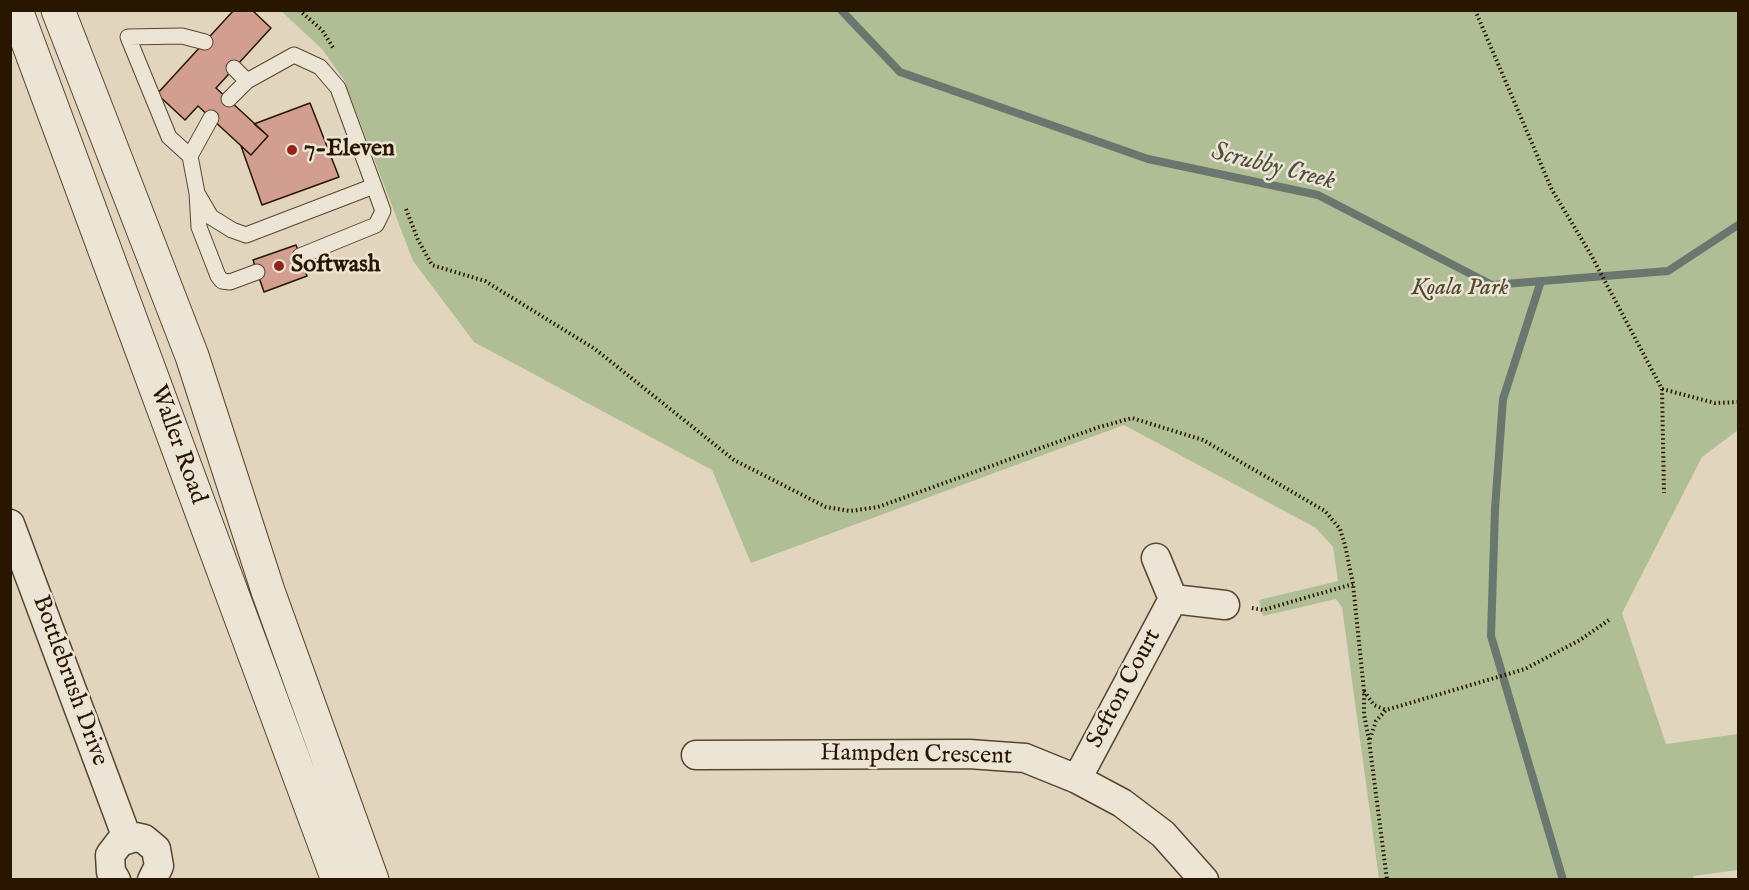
<!DOCTYPE html>
<style>
body{margin:0}
#map{position:relative;width:1749px;height:890px;overflow:hidden;background:#e1d6bd;font-family:"IM FELL English",serif}
canvas{display:block}
.frame{position:absolute;inset:0;border:12px solid #291600;pointer-events:none}
</style>
<div id="map">
<canvas width="1749" height="890"></canvas>
<div class="frame"></div>
</div>
<script>
const ctx = document.querySelector('canvas').getContext('2d');
ctx.lineJoin = 'round';
function fillPath(path, color) { ctx.fillStyle = color; ctx.fill(path, 'evenodd'); }
const shape = rows => new Path2D(rows.map(r => 'M' + r).join(''));
function stroke(path, color, width, dash) { ctx.strokeStyle = color; ctx.lineWidth = width; ctx.lineCap = dash ? 'butt' : 'round'; ctx.setLineDash(dash || []); ctx.stroke(path); }
function drawText(font, color, halo, rows, align = 'center') {
  ctx.font = font + ' "IM FELL English",serif'; ctx.lineWidth = 5; ctx.setLineDash([]); ctx.textBaseline = 'middle'; ctx.strokeStyle = halo; ctx.fillStyle = color; for (const [text, x, y, turn = 0] of rows) {
    ctx.save(); ctx.translate(x, y); ctx.rotate((+turn || 0) * Math.PI / 180); ctx.textAlign = isNaN(turn) ? turn : align; if (halo) ctx.strokeText(text, 0, 0); ctx.fillText(text, 0, 0); ctx.restore();
  }
}
const green = shape([
 [281,11,1738,11,1738,430,1702,457,1622,613,1666,744,1738,734,1738,870,1693,876,1693,880,1379,879,1342,607,1336,599,1263,616,1259,600,1338,581,1333,547,1316,528,1124,425,751,563,712,470,474,342,413,261,344,80,322,49]
]);
const stream = shape([
 [841,10,900,72,1148,159,1318,195,1492,285,1668,271,1738,225],
 [1541,281,1503,399,1495,509,1491,636,1563,880]
]);
const building = shape([
 [234,10,252,10,271,28,216,88,268,136,251,155,198,106,185,120,157,94,234,10],
 [310,103,339,177,262,205,241,146,251,155,268,136,254,124,310,103],
 [296,245,307,276,264,292,253,260,296,245]
]);
const path = shape([
 [299,10,322,30,334,49],
 [1475,10,1552,190,1590,253,1662,389,1664,493],
 [406,209,418,240,432,265,485,281,595,349,734,460,826,507,850,511,878,507,1096,428,1132,418,1203,440,1325,511,1340,529,1345,545,1353,584,1364,691,1364,714,1369,740,1387,880],
 [1662,389,1715,403,1738,402],
 [1252,608,1263,610,1353,584],
 [1364,691,1374,705,1386,710],
 [1370,739,1376,721,1386,710,1525,669,1580,640,1609,620]
]);
const service = shape([
 [229,99,247,81,234,68],
 [211,118,190,156,197,193,199,227,218,276,222,281,230,282,257,272],
 [190,156,169,137,128,37,182,36,205,42],
 [197,193,211,217,232,230,246,235,374,186,338,88,320,67,294,55,247,81],
 [300,256,376,225,383,211,374,186]
]);
const minor = shape([
 [10,524,127,838],
 [1156,558,1173,599,1225,605],
 [696,755,969,754,1025,758,1077,779,1122,803,1163,834,1204,880],
 [1077,779,1173,599],
 [116,880,111,872,110,855,120,842,135,837,144,839,156,849,159,866,152,880]
]);
const tertiary = shape([
 [16,10,338,880],
 [58,10,192,356,268,591,372,880]
]);
const markers = [
 [292,150,6,"#8f2418"],
 [279,266,6,"#8f2418"]
];
const poiNames = [
 ["7-Eleven",304,150],
 ["Softwash",291,266]
];
const parkNames = [
 ["Koala Park",1460,289]
];
const streetNames = [
 ["Waller Road",177,445,70],
 ["Bottlebrush Drive",69,681,70],
 ["Sefton Court",1125,689,-62],
 ["Hampden Crescent",916,756,1]
];
const waterNames = [
 ["Scrubby Creek",1273,168,14]
];
fillPath(green, '#afbe94');
stroke(stream, '#6a776e', 8);
fillPath(building, '#d19e8f');
stroke(building, '#291600', 1.5);
stroke(service, '#57462f', 17);
stroke(minor, '#57462f', 31);
stroke(tertiary, '#57462f', 35);
stroke(path, '#291600', 4, [1.5, 3]);
stroke(service, '#ece4d4', 15);
stroke(minor, '#ece4d4', 28);
stroke(tertiary, '#ece4d4', 33);
for (const [x, y, r, color] of markers) { const dot = new Path2D(); dot.arc(x, y, r, 0, 2 * Math.PI); ctx.fillStyle = color; ctx.fill(dot); stroke(dot, '#ece4d4', 2); }
drawText('bold 24px', '#291600', '#ece4d4', poiNames, 'left');
drawText('italic 24px', '#51482c', '#ece4d4', parkNames);
drawText('24px', '#291600', '#ece4d4', streetNames);
drawText('italic 26px', '#4f4f40', '#ece4d4', waterNames);
</script>
